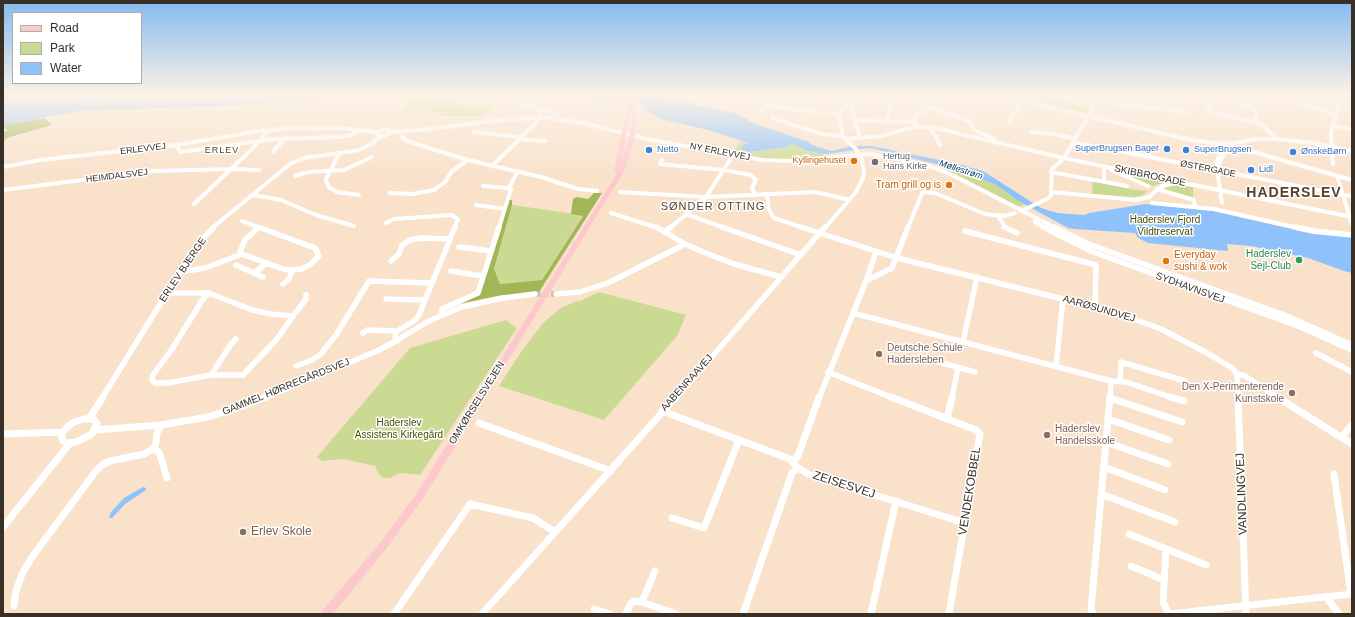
<!DOCTYPE html>
<meta charset="utf-8">
<style>
body{margin:0}
#map{position:relative;width:1355px;height:617px;overflow:hidden;background:#f9e1ca;font-family:Arial,sans-serif}
canvas{display:block}
.frame{position:absolute;inset:0;border:4px solid #382f26;pointer-events:none}
.legend{position:absolute;left:12px;top:12px;width:130px;height:72px;box-sizing:border-box;background:#fff;border:1px solid #afaca8;margin:0;padding:5px 7px;list-style:none;font-size:12px;color:#382f26}
.legend li{display:flex;align-items:center;gap:8px;height:20px}
.legend b{width:20px;border:1px solid #afaca8}
</style>
<div id="map">
<canvas width="1355" height="617"></canvas>
<div class="frame"></div>
<ul class="legend">
<li><b style="height:5px;background:#fdc8cc"></b>Road</li>
<li><b style="height:11px;background:#cada92"></b>Park</li>
<li><b style="height:11px;background:#8fc2fb"></b>Water</li>
</ul>
</div>
<script>
const ctx = document.querySelector('canvas').getContext('2d');
ctx.lineJoin = 'round';
function fillPath(path, color) { ctx.fillStyle = color; ctx.fill(path, 'evenodd'); }
const shape = rows => new Path2D(rows.map(r => 'M' + r).join(''));
function stroke(path, color, width, dash) { ctx.strokeStyle = color; ctx.lineWidth = width; ctx.lineCap = dash ? 'butt' : 'round'; ctx.setLineDash(dash || []); ctx.stroke(path); }
function drawText(font, color, halo, rows, align = 'center') {
  ctx.font = font + ' Arial,sans-serif'; ctx.lineWidth = 3; ctx.setLineDash([]); ctx.textBaseline = 'middle'; ctx.strokeStyle = halo; ctx.fillStyle = color; for (const [text, x, y, turn = 0] of rows) {
    ctx.save(); ctx.translate(x, y); ctx.rotate((+turn || 0) * Math.PI / 180); ctx.textAlign = isNaN(turn) ? turn : align; if (halo) ctx.strokeText(text, 0, 0); ctx.fillText(text, 0, 0); ctx.restore();
  }
}
const green = shape([
 [416,96,446,96,450,98,450,103,451,104,495,105,483,116,441,116,442,112,412,111,405,113,403,112],
 [1012,96,1042,96,1089,108,1086,113],
 [741,141,749,144,741,149,749,152,787,147,793,144,807,151,831,155,797,159,771,159,731,153],
 [936,164,995,184,1007,193,1025,205,1018,206],
 [1113,170,1165,180,1166,182,1153,186],
 [1093,181,1134,190,1148,191,1141,196,1133,197,1092,194],
 [1176,185,1193,186,1193,199,1163,190,1167,187],
 [512,205,583,215,542,280,500,284,494,270],
 [599,292,686,315,677,336,604,420,499,386,521,352,543,323,562,307,577,301,578,302],
 [506,320,517,328,420,475,400,473,390,478,383,478,378,473,375,466,344,459,322,461,317,457,410,348]
]);
const forest = shape([
 [44,118,52,125,10,137,3,141,5,137,3,137,3,133,8,130,3,128,3,125],
 [594,193,602,193,539,292,497,296,459,304,479,294,508,200,512,200,512,205,494,269,500,284,542,280,583,216,571,214,573,199,577,197,588,199]
]);
const water = shape([
 [3,96,344,96,243,105,79,111,3,125],
 [587,96,669,96,683,100,694,105,738,114,753,123,809,142,812,145,831,151,852,146,872,146,958,164,983,171,1041,208,1057,213,1084,215,1089,213,1145,204,1213,211,1313,234,1352,237,1352,273,1344,271,1308,258,1251,246,1227,244,1228,251,1148,243,1138,238,1135,233,1074,229,1068,228,1017,200,995,184,936,164,870,148,826,154,807,151,793,144,787,147,749,152,741,149,744,144,749,143,708,130,661,119,646,111,639,103,624,98,604,103],
 [143,487,146,488,146,490,125,504,112,518,109,518,111,512,124,498]
]);
const ferry = shape([
 [636,96,641,98,655,96],
 [633,98,644,99,660,96]
]);
const minorTunnel = shape([
 [535,294,556,294]
]);
const minorFar2 = shape([
 [899,96,969,121,974,130,995,139,996,142],
 [1002,96,1191,140,1221,144],
 [1076,96,1116,104,1187,112],
 [1270,96,1336,114],
 [724,98,759,100,778,107,839,115],
 [1217,98,1250,106,1258,112,1253,122,1209,111,1207,109,1214,99,1217,98],
 [492,99,508,100,557,114],
 [850,106,852,108,860,139],
 [1159,109,1168,96],
 [759,111,772,105,784,96],
 [772,118,822,134,843,136],
 [855,120,916,122],
 [887,122,889,106,897,96],
 [914,122,915,127,931,127,1064,158,1169,180,1176,183,1194,185,1352,217],
 [914,122,915,118,919,114,932,107],
 [1009,122,1022,101],
 [1253,122,1261,124,1277,139],
 [1332,125,1352,130],
 [928,126,931,127,931,131,934,133,940,145],
 [385,129,391,130,392,132,385,136,377,134,379,131,385,129],
 [392,132,422,130,508,119,551,118,583,123,647,139,762,160,793,161,869,154,900,159,932,167,952,175,1056,228],
 [474,132,521,137],
 [1031,132,1055,134,1075,139],
 [402,137,407,141,468,160,541,177,578,189,597,191],
 [520,139,545,141],
 [845,139,880,136,915,127],
 [1073,142,1343,195],
 [1222,143,1233,144,1239,149,1235,151,1225,149,1220,146,1222,143],
 [1230,144,1255,139,1277,139,1313,143,1352,151],
 [176,145,180,152,274,139,341,137,351,135,360,130],
 [1239,148,1352,180],
 [273,152,284,139],
 [339,154,326,179,327,183,329,187,337,192,359,195],
 [662,160,660,164,724,170,751,175,756,180,752,188,755,195],
 [1333,164,1331,133,1342,96],
 [492,166,535,124,542,110],
 [3,167,40,160,176,145,253,132,288,128,339,128,378,132],
 [1104,168,1104,182],
 [1218,168,1222,157,1225,153,1230,151],
 [1111,170,1148,186],
 [1051,172,1127,186],
 [295,176,308,172,344,170,372,157],
 [1337,176,1352,224],
 [483,186,509,188],
 [1157,189,1194,200,1195,207],
 [3,190,153,171,232,169,259,170],
 [620,192,706,197,815,192,850,200],
 [1051,192,1136,200,1149,197,1162,186,1175,183],
 [390,193,412,194,434,190,445,182,452,171,468,160],
 [767,194,769,210,774,218,804,228],
 [254,195,281,200,316,215,354,226],
 [1343,195,1352,196],
 [1152,203,1214,209,1299,228],
 [1222,203,1216,162,1223,149],
 [194,204,250,151,270,129],
 [476,205,504,209],
 [1021,211,1049,198,1051,195,1052,169,1064,158,1100,96],
 [611,213,658,228],
 [686,214,725,228],
 [998,216,1006,228],
 [1035,220,1035,222,1045,228],
 [242,221,260,228],
 [386,223,394,219,452,215,458,219,454,228],
 [212,228,290,164,304,158,359,150,373,143,381,136],
 [499,228,511,189,509,188,518,171],
 [670,228,706,197,733,155],
 [825,228,856,192,863,178,864,172,862,160,856,149,843,136,838,112,853,104,858,96],
 [908,228,922,193,926,192,935,193,985,214,1004,216,1015,213]
]);
const minorFar1 = shape([
 [258,227,315,248,319,256,311,264,302,269,292,270,283,269,242,254,240,252,245,240,258,228],
 [656,227,685,244,703,252,734,264,781,277],
 [722,227,801,255],
 [801,227,897,258,1063,299,1128,317,1161,329,1207,353,1232,368,1237,374,1245,376,1279,398],
 [1004,227,1017,233],
 [1043,227,1093,252,1298,326,1352,350],
 [1054,227,1086,243,1287,316,1352,345],
 [1295,227,1314,231,1352,235],
 [666,231,671,227],
 [965,231,1096,265,1095,308],
 [459,247,491,251],
 [391,261,399,254,402,245,410,240,421,238,450,239],
 [236,265,263,277],
 [451,271,483,276],
 [180,272,205,268,242,254],
 [254,273,267,263],
 [866,281,876,252],
 [283,284,289,279,292,270],
 [167,293,209,293],
 [209,293,252,310,271,314,293,316,277,339,243,375,211,375,168,383,155,383,152,380,153,375,172,349,203,299,209,293],
 [556,294,580,292,608,283,685,244],
 [386,299,425,300],
 [853,313,1111,381,1110,398],
 [442,315,442,309,478,293,499,227],
 [293,316,306,299,306,295],
 [363,333,367,330,397,331],
 [402,337,429,321,462,307,503,298,535,294],
 [397,340,395,337,397,331,414,321,419,315,455,227],
 [963,342,977,277],
 [1316,353,1352,372],
 [939,362,975,372],
 [296,366,312,360,320,355,336,335,369,281,432,283],
 [1056,366,1063,299],
 [828,372,893,398],
 [1237,374,1238,398],
 [211,375,231,344,236,339],
 [1111,381,1126,382,1173,398],
 [1120,381,1121,362,1185,381],
 [102,398,180,272,199,243,214,227],
 [264,398,377,351,400,339],
 [676,398,825,227],
 [819,398,866,281,892,268,908,227],
 [952,398,958,367]
]);
const minor = shape([
 [891,397,976,430,980,434,949,614],
 [1170,397,1184,401],
 [1238,397,1246,614],
 [1277,397,1352,444],
 [1110,398,1182,422],
 [662,411,790,459,798,468,810,475,965,523],
 [84,419,93,419,97,423,92,434,76,442,70,443,63,441,61,435,66,428,74,422,84,419],
 [89,419,103,397],
 [947,419,952,397],
 [1108,419,1169,440],
 [479,423,611,471],
 [95,430,161,425,208,417,243,406,266,397],
 [3,434,63,432],
 [1341,437,1352,425],
 [1106,442,1168,464],
 [153,449,159,452,167,478],
 [793,461,798,456,819,397],
 [1104,467,1165,490],
 [1334,474,1351,594],
 [1101,494,1175,522],
 [672,518,704,528,739,440],
 [3,527,70,443],
 [1129,534,1206,565],
 [1166,549,1163,602,1169,614],
 [1131,566,1164,580],
 [1326,597,1339,614],
 [642,602,655,571],
 [14,606,16,591,22,574,32,557,96,471,102,465,110,461,144,454,153,449,156,443,157,433,161,425],
 [594,609,610,614],
 [394,614,470,504,533,518,555,532],
 [482,614,676,397],
 [626,614,630,605,634,601,642,602,676,614],
 [743,614,792,473,798,468],
 [871,614,896,501],
 [1093,614,1091,609,1110,397],
 [1169,614,1352,594]
]);
const major = shape([
 [629,96,633,96,636,117,635,136,627,164,623,173,424,497,386,549,333,614,321,614,322,611,380,543,418,491,617,174,614,172,627,106,629,102,629,96],
 [631,110,632,117,629,136,621,164,631,110]
]);
const markers = [
 [1167,149,4,"#3f7fe0"],
 [649,150,4,"#3f7fe0"],
 [1186,150,4,"#3f7fe0"],
 [1293,152,4,"#3f7fe0"],
 [854,161,4,"#e8710a"],
 [875,162,4,"#6b7280"],
 [1251,170,4,"#3f7fe0"],
 [949,185,4,"#e8710a"],
 [1299,260,4,"#2e9e5b"],
 [1166,261,4,"#e8710a"],
 [879,354,4,"#8d6e63"],
 [1292,393,4,"#8d6e63"],
 [1047,435,4,"#8d6e63"],
 [243,532,4,"#8d6e63"]
];
const farStreetnames = [
 ["ERLEVVEJ",143,149,-7],
 ["NY ERLEVVEJ",720,152,11],
 ["ØSTERGADE",1208,169,11],
 ["HEIMDALSVEJ",117,176,-7]
];
const farShopnames = [
 ["SuperBrugsen Bager",1159,149,"right"],
 ["Netto",657,150],
 ["SuperBrugsen",1194,150],
 ["ØnskeBørn",1301,152],
 ["Lidl",1259,170]
];
const farNeighbourhoodnames = [
 ["ERLEV",222,151]
];
const farWorshipnames = [
 ["Hertug",883,157],
 ["Hans Kirke",883,167]
];
const farFoodnames = [
 ["Kyllingehuset",846,161]
];
const farWaternames = [
 ["Møllestrøm",961,170,18]
];
const streetNames = [
 ["SKIBBROGADE",1150,176,12],
 ["ERLEV BJERGE",183,270,-56],
 ["SYDHAVNSVEJ",1190,288,20],
 ["AARØSUNDVEJ",1099,309,16],
 ["AABENRAAVEJ",687,383,-48],
 ["GAMMEL HØRREGÅRDSVEJ",286,387,-22],
 ["OMKØRSELSVEJEN",477,403,-58]
];
const foodNames = [
 ["Tram grill og is",941,185],
 ["Everyday",1174,255,"left"],
 ["sushi & wok",1174,267,"left"]
];
const parkNames = [
 ["Haderslev Fjord",1165,220],
 ["Vildtreservat",1165,232],
 ["Haderslev",399,423],
 ["Assistens Kirkegård",399,435]
];
const leisureNames = [
 ["Haderslev",1291,254],
 ["Sejl-Club",1291,266]
];
const educationNames = [
 ["Deutsche Schule",887,348],
 ["Hadersleben",887,360],
 ["Den X-Perimenterende",1284,387,"right"],
 ["Kunstskole",1284,399,"right"],
 ["Haderslev",1055,429],
 ["Handelsskole",1055,441]
];
const neighbourhoodNames = [
 ["SØNDER OTTING",713,207]
];
const nearStreetnames = [
 ["ZEISESVEJ",844,485,18],
 ["VENDEKOBBEL",970,491,-81],
 ["VANDLINGVEJ",1242,494,-92]
];
const nearEducationnames = [
 ["Erlev Skole",251,532]
];
const districtNames = [
 ["HADERSLEV",1294,193]
];
fillPath(green, '#cada92');
fillPath(forest, '#a2b557');
fillPath(water, '#8fc2fb');
stroke(ferry, '#0e3d69', 1, [4, 3]);
stroke(minorTunnel, '#d2bda9', 5.5, [5.5, 2.5]);
stroke(minorFar2, '#fff', 4);
stroke(minorFar1, '#fff', 5.5);
stroke(minor, '#fff', 7);
fillPath(major, '#fdc8cc');
const sky = ctx.createLinearGradient(0, 0, 0, 183);
sky.addColorStop(0, '#84baf0');
sky.addColorStop(0.52, '#fcf2e7');
sky.addColorStop(1, '#fcf2e700');
ctx.fillStyle = sky;
ctx.fillRect(0, 0, 1355, 183);
for (const [x, y, r, color] of markers) { const dot = new Path2D(); dot.arc(x, y, r, 0, 2 * Math.PI); ctx.fillStyle = color; ctx.fill(dot); stroke(dot, '#fff', 1.5); }
drawText('9px', '#382f26', '#fff', farStreetnames);
drawText('9px', '#366cbe', '#fff', farShopnames, 'left');
ctx.letterSpacing = '1px';
drawText('9px', '#55422e', '#fff', farNeighbourhoodnames);
ctx.letterSpacing = '0px';
drawText('9px', '#5b616d', '#fff', farWorshipnames, 'left');
drawText('9px', '#c56008', '#fff', farFoodnames, 'right');
drawText('italic 9px', '#0e3d69', '#fff', farWaternames);
drawText('10px', '#382f26', '#fff', streetNames);
drawText('10px', '#c56008', '#fff', foodNames, 'right');
drawText('10px', '#455008', '#fff', parkNames);
drawText('10px', '#27864d', '#fff', leisureNames, 'right');
drawText('10px', '#785e54', '#fff', educationNames, 'left');
ctx.letterSpacing = '1px';
drawText('11px', '#55422e', '#fff', neighbourhoodNames);
ctx.letterSpacing = '0px';
drawText('12px', '#382f26', '#fff', nearStreetnames);
drawText('12px', '#785e54', '#fff', nearEducationnames, 'left');
ctx.letterSpacing = '1px';
drawText('bold 14px', '#55422e', '#fff', districtNames);
ctx.letterSpacing = '0px';
</script>
